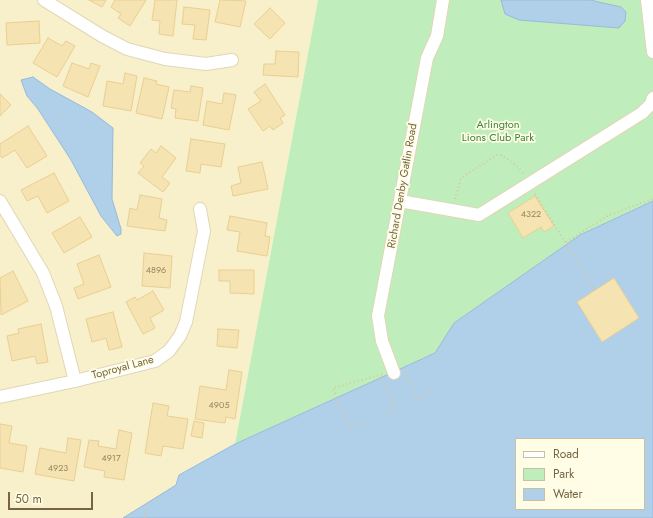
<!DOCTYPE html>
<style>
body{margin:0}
#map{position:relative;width:653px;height:518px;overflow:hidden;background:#fefcdd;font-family:Jost,sans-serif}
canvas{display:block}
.legend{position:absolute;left:515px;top:438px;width:130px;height:72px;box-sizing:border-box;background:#fffde5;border:1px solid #c8c0a5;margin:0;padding:5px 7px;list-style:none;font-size:12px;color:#766544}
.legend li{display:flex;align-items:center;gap:8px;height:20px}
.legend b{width:20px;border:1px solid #c8c0a5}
.scale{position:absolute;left:8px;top:492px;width:85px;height:18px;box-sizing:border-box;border:2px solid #766544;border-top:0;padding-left:5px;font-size:12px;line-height:14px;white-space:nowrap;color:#766544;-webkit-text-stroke:3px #fffde5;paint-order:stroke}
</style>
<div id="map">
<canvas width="653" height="518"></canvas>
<ul class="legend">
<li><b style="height:5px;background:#fff"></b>Road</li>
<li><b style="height:11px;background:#bfedbb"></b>Park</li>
<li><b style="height:11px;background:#b0cfe9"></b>Water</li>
</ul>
<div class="scale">50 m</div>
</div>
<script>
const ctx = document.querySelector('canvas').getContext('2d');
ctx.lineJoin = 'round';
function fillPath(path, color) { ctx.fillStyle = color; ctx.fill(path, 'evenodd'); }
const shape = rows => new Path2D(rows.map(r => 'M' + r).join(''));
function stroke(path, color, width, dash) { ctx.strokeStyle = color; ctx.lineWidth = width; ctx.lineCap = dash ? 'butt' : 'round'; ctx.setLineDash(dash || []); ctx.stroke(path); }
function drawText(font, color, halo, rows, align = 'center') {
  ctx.font = font + ' Jost,sans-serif'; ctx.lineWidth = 3.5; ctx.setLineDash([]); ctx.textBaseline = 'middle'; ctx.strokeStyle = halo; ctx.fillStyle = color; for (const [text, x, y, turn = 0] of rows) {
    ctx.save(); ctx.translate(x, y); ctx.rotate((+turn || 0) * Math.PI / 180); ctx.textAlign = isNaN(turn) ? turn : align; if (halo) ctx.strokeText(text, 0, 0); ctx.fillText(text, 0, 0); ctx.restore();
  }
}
const residential = shape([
 [0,0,318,0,235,444,180,475,176,485,123,518,0,518]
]);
const green = shape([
 [318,0,653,0,653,201,580,235,454,323,435,353,235,444]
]);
const water = shape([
 [501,0,590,0,621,7,626,12,625,21,619,28,519,20,505,14,501,0],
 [33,77,50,89,92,112,113,128,112,199,121,229,121,234,117,236,101,216,71,160,38,109,27,96,21,80,33,77],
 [653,201,653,518,123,518,176,485,179,475,235,444,435,353,454,323,580,235,653,201],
 [516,439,644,439,644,509,516,509,516,439]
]);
const building = shape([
 [89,0,106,0,102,7,89,0],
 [115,0,146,0,130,26,118,18,121,14,111,7,115,0],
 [155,0,177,0,173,36,159,34,160,21,152,20,155,0],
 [220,0,246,1,240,27,215,22,220,0],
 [184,7,210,10,206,40,193,39,195,25,182,24,184,7],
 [270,8,285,23,270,39,254,24,270,8],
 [39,21,40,43,7,45,6,23,39,21],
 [48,38,62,46,66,41,75,46,57,77,33,63,48,38],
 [276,51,299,52,298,77,263,75,264,64,275,64,276,51],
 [72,63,89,69,91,63,100,66,88,97,63,86,72,63],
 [125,73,137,76,131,111,103,106,107,81,123,84,125,73],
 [144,78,157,81,156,84,169,87,162,119,136,113,144,78],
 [265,84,285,115,280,118,283,123,273,130,270,126,263,131,248,109,261,101,254,92,265,84],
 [191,86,203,88,198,121,175,118,176,109,171,108,174,90,190,92,191,86],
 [224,93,236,95,229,130,203,125,207,101,222,104,224,93],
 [0,94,11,105,0,116,0,94],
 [28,126,47,156,27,168,15,150,2,158,0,155,0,144,28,126],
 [191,139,225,144,221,167,201,164,200,173,186,171,191,139],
 [161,146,176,158,162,177,170,183,163,192,138,173,144,166,140,163,151,149,156,153,161,146],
 [262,162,268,189,233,196,231,186,241,183,238,167,262,162],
 [54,173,69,201,47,213,38,196,27,201,21,190,54,173],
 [140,195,162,199,159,218,167,220,165,231,127,226,130,208,137,210,140,195],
 [535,196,554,226,544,232,541,227,523,238,508,213,535,196],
 [230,216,267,223,265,236,270,237,267,256,237,251,240,232,227,230,230,216],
 [80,217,92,237,64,253,52,233,80,217],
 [144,253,172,256,170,288,142,286,144,253],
 [99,255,111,287,78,299,74,288,84,284,77,264,99,255],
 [219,270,254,270,254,294,230,293,230,281,219,281,219,270],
 [13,271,28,301,1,315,0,278,13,271],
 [614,278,639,318,602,342,577,302,614,278],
 [153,291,164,310,150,318,155,328,143,334,126,302,135,297,137,300,153,291],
 [113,312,122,347,109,350,106,338,92,342,86,319,113,312],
 [41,324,48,362,37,364,35,356,12,361,7,336,19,333,18,329,41,324],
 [218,329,239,330,237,348,217,346,218,329],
 [229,370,242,372,235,419,226,417,225,423,195,419,200,386,226,390,229,370],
 [153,403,169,406,167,416,188,419,183,449,163,446,161,456,145,453,153,403],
 [194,421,204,423,202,438,191,436,194,421],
 [0,424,12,426,9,443,27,446,23,472,0,468,0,424],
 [119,430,132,433,124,480,104,477,105,471,84,467,89,440,99,441,98,446,116,449,119,430],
 [68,438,81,440,74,481,35,474,40,448,66,453,68,438]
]);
const path = shape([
 [535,194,595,290],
 [455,199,461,178,497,155,502,155,519,168,524,175],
 [566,242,609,215,653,199],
 [406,371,417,399,427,395,425,389],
 [382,378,395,409,387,413,385,408],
 [363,422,349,428,333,388,383,374],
 [145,518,148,502]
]);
const street = shape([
 [44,0,102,36,127,49,165,59,206,64,232,60],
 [647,0,653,52],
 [0,201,43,273,56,306,75,381],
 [400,201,479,215,642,113,651,104,653,98],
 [394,373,382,341,378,316,427,58,437,36,443,0],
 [0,397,75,381,155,361,169,351,180,336,186,322,204,231,200,209]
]);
const numberNames = [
 ["4322",531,215],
 ["4896",156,271],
 ["4905",219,406],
 ["4917",111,459],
 ["4923",58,469]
];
const parkNames = [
 ["Arlington",498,125],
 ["Lions Club Park",498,138]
];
const streetNames = [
 ["Richard Denby Gatlin Road",403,186,-80],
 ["Toproyal Lane",123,368,-15]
];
fillPath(residential, '#f7f0cb');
fillPath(green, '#bfedbb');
fillPath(water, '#b0cfe9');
stroke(water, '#96bbdc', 1);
fillPath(building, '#f6e3b2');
stroke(building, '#eacf91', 1);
stroke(street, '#e0d7b6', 14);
stroke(path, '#dbc696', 2, [1, 3]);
stroke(street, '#fff', 12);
drawText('9px', '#968460', null, numberNames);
drawText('11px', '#3d833f', '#fffde5', parkNames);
drawText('11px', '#766544', '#fffde5', streetNames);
</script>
